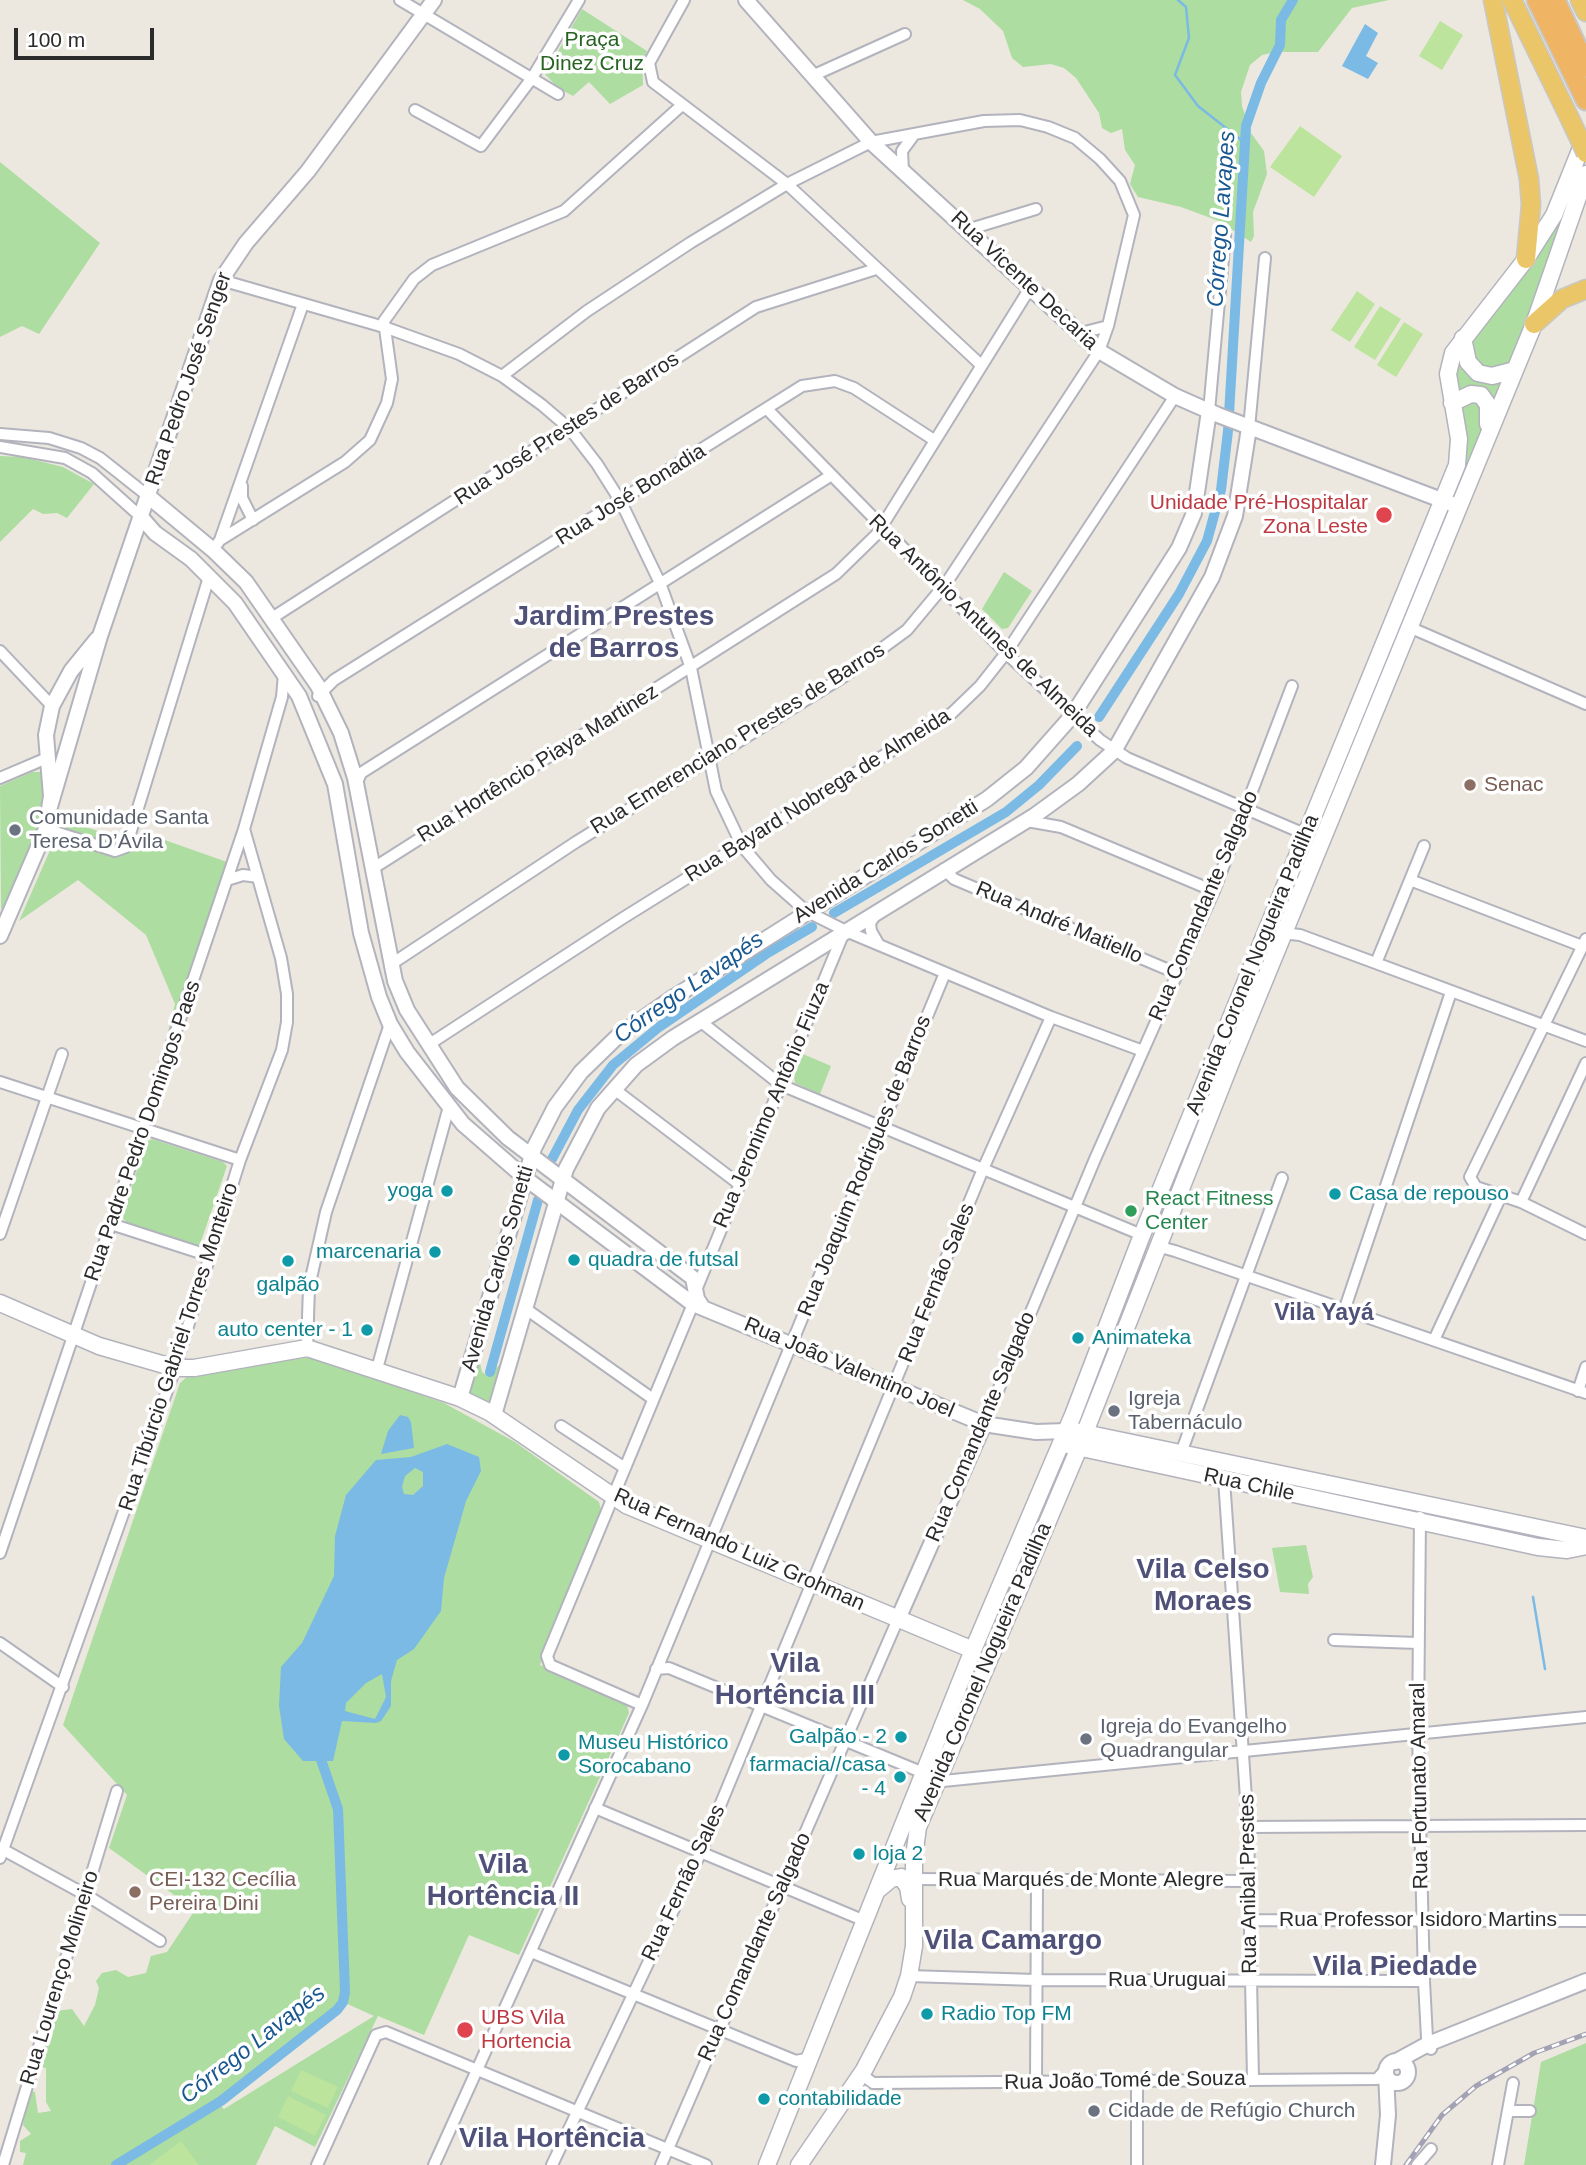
<!DOCTYPE html>
<meta charset="utf-8">
<style>
body{margin:0}
#map{position:relative;width:1586px;height:2165px;overflow:hidden;background:#ece8df;font-family:Helvetica,sans-serif}
canvas{display:block}
.scale{position:absolute;left:14px;top:28px;width:140px;height:32px;box-sizing:border-box;border:4px solid #2b2b2b;border-top:0;padding-left:9px;font-size:21px;line-height:24px;white-space:nowrap;color:#2b2b2b;-webkit-text-stroke:5px #fff;paint-order:stroke}
</style>
<div id="map">
<canvas width="1586" height="2165"></canvas>
<div class="scale">100 m</div>
</div>
<script>
const ctx = document.querySelector('canvas').getContext('2d');
ctx.lineJoin = 'round';
function fillPath(path, color) { ctx.fillStyle = color; ctx.fill(path, 'evenodd'); }
const shape = rows => new Path2D(rows.map(r => 'M' + r).join(''));
function stroke(path, color, width, dash) { ctx.strokeStyle = color; ctx.lineWidth = width; ctx.lineCap = dash ? 'butt' : 'round'; ctx.setLineDash(dash || []); ctx.stroke(path); }
function drawText(font, color, halo, rows, align = 'center') {
  ctx.font = font + ' Helvetica,sans-serif'; ctx.lineWidth = 7; ctx.setLineDash([]); ctx.textBaseline = 'middle'; ctx.strokeStyle = halo; ctx.fillStyle = color; for (const [text, x, y, turn = 0] of rows) {
    ctx.save(); ctx.translate(x, y); ctx.rotate((+turn || 0) * Math.PI / 180); ctx.textAlign = isNaN(turn) ? turn : align; if (halo) ctx.strokeText(text, 0, 0); ctx.fillText(text, 0, 0); ctx.restore();
  }
}
const green = shape([
 [963,0,1389,0,1352,8,1318,52,1276,52,1262,55,1250,65,1241,92,1242,106,1251,133,1264,151,1267,174,1253,212,1254,236,1251,242,1219,221,1181,207,1138,197,1130,184,1135,165,1125,150,1122,129,1111,133,1102,128,1099,113,1076,78,1064,68,1051,64,1023,67,1012,58,1003,31,980,9],
 [582,9,647,51,642,63,643,85,610,104,589,82,573,96,558,88,545,74],
 [0,162,100,243,39,334,22,326,0,337],
 [1581,162,1584,166,1538,302,1455,501,1450,499,1458,478,1452,372],
 [0,456,23,457,63,467,94,484,67,518,57,513,43,514,33,509,0,542],
 [1004,572,1032,591,1008,628,1002,629,982,609],
 [32,772,40,772,45,778,37,829,5,908,1,909,0,786],
 [60,809,64,820,138,844,142,832,227,862,163,1052,175,1004,146,935,78,880,19,921,51,848],
 [803,1054,831,1066,820,1094,795,1083,794,1076],
 [152,1139,223,1162,227,1166,199,1247,128,1224,122,1217,146,1142],
 [478,1353,482,1372,488,1376,503,1361,495,1393,488,1402,479,1403,468,1393],
 [311,1357,444,1403,515,1442,599,1502,601,1510,540,1665,627,1705,629,1713,519,1955,469,1935,424,2035,378,2016,315,2147,275,2126,256,2165,23,2165,26,2153,20,2152,20,2141,31,2134,23,2125,30,2091,35,2092,38,2113,51,2111,46,2102,46,2068,38,2067,56,2011,72,2009,84,2026,95,2005,99,1988,96,1981,102,1973,116,1970,128,1977,146,1973,151,1956,167,1952,195,1910,109,1848,127,1795,63,1725,180,1383,190,1374],
 [343,2002,374,2016,224,2109,218,2103,337,2010],
 [1306,1545,1313,1577,1308,1584,1309,1594,1280,1592,1272,1548],
 [1586,2043,1586,2165,1524,2165,1541,2062]
]);
const pitch = shape([
 [1440,21,1463,35,1442,70,1419,56],
 [1300,126,1342,156,1314,197,1270,167],
 [1357,291,1375,304,1350,342,1331,330],
 [1380,306,1401,319,1375,360,1354,347],
 [1404,322,1423,334,1396,377,1377,365],
 [301,2070,338,2087,328,2108,291,2091],
 [288,2096,326,2115,315,2136,278,2117],
 [181,2141,199,2165,149,2165]
]);
const water = shape([
 [1365,24,1378,33,1366,56,1378,63,1368,79,1342,66],
 [400,1415,408,1417,411,1422,414,1448,381,1454,388,1431],
 [447,1444,479,1457,481,1471,466,1501,444,1578,441,1611,414,1649,397,1660,391,1681,391,1706,381,1721,376,1723,342,1721,333,1761,303,1761,284,1739,279,1706,281,1667,302,1643,334,1576,335,1536,346,1495,376,1460,411,1457],
 [415,1468,423,1472,423,1486,413,1495,404,1494,402,1487,405,1476],
 [382,1674,386,1697,375,1719,345,1711,346,1703,366,1683]
]);
const stream = shape([
 [1178,0,1186,7,1189,38,1175,75,1198,106,1245,143],
 [1533,1597,1545,1669]
]);
const canal = shape([
 [1099,717,1179,594,1207,541,1221,490,1228,431,1246,126,1261,83,1280,45,1281,20,1293,0],
 [834,913,1006,812,1039,785,1077,746],
 [552,1159,578,1110,613,1065,659,1027,766,954,812,927],
 [490,1372,538,1200],
 [116,2165,221,2101,337,2010,343,2002,345,1992,338,1809,318,1751]
]);
const minor = shape([
 [400,0,558,94],
 [684,0,649,63,653,82,787,184,980,364],
 [812,76,905,34],
 [415,110,481,146,532,78,579,0],
 [903,171,902,151,913,136],
 [970,229,1036,209],
 [221,280,384,327,459,354,502,376,542,405,570,429,597,464,621,502,660,583,691,668,716,791,742,846,771,880,806,911,848,932,1051,1017,1143,1051],
 [1077,334,1108,326],
 [767,409,1006,653,1100,740,1127,758,1307,835],
 [1209,411,1225,236],
 [1249,428,1265,258],
 [0,434,49,438,81,448,100,458,148,496],
 [0,447,65,458,92,473,141,517],
 [242,486,242,498,253,520],
 [220,540,303,304],
 [213,550,220,540,345,462,370,440,387,403,392,379,384,321,414,279,432,265,564,211,682,105],
 [272,618,756,307,876,269],
 [1409,627,1586,704],
 [0,651,52,706],
 [318,696,334,680,802,386,835,381,854,388,934,440],
 [0,778,47,758],
 [356,785,361,773,830,476],
 [1027,821,1061,827,1214,891],
 [46,829,115,851,126,847,209,577],
 [372,869,836,574,877,534,1030,288],
 [944,869,954,879,1176,973],
 [227,880,243,875,258,877],
 [1410,880,1582,946],
 [876,914,870,923,871,931,879,945],
 [1281,933,1300,935,1586,1041],
 [1586,939,1470,1177,1476,1187,1521,1202,1586,1234],
 [1376,963,1424,846],
 [390,965,576,842,843,677,907,630,947,582,1099,351,1108,326,1134,215,1120,181,1100,159,1075,138,1048,127,1020,120,984,121,871,142,787,184,690,243,587,311,502,376],
 [700,1021,781,1085,1142,1235],
 [428,1045,623,918,952,713,980,686,1006,653,1175,396],
 [0,1082,240,1160],
 [614,1089,739,1184],
 [1521,1202,1586,1063],
 [111,1224,210,1256],
 [0,1234,62,1054],
 [1155,1252,1164,1248,1175,1251,1586,1393],
 [696,1290,842,937],
 [526,1309,653,1399],
 [1344,1311,1451,992],
 [1434,1340,1501,1196],
 [307,1348,309,1287,326,1212,390,1024],
 [377,1369,448,1110],
 [1578,1391,1586,1367],
 [984,1424,1095,1159,1214,891,1292,686],
 [561,1426,625,1468],
 [1181,1453,1282,1178],
 [1224,1479,1248,1827,1253,2079],
 [1420,1517,1418,1733,1424,1981,1427,2038,1431,2049],
 [0,1553,244,829,282,697,284,674],
 [1334,1640,1417,1643],
 [0,1643,63,1687],
 [656,1669,669,1668,943,1781,1586,1717],
 [642,1705,550,1665,547,1656,693,1304],
 [595,1808,865,1921],
 [1248,1827,1586,1825],
 [0,1848,86,1895,160,1941],
 [0,1858,173,1374,240,1160,282,1050,287,1022,287,994,281,958,244,829],
 [914,1879,1248,1881],
 [1250,1920,1586,1921],
 [531,1952,796,2061,810,2058],
 [909,1976,1036,1980,1424,1981],
 [864,2070,865,2077,873,2083,1377,2079,1388,2067],
 [1137,2080,1137,2165],
 [1036,2082,1037,1879],
 [1509,2111,1530,2111],
 [3,2165,117,1791],
 [317,2165,376,2035,386,2032,706,2165],
 [434,2165,642,1705,945,973],
 [552,2165,700,1854,983,1169,1051,1017],
 [661,2165,898,1619],
 [1417,2165,1431,2149],
 [1498,2165,1513,2083]
]);
const tertiary = shape([
 [746,0,871,142,1099,351,1175,396,1218,415,1452,504],
 [148,496,213,550,246,582,318,686,341,733,355,778,395,981,407,1010,457,1088,508,1138,693,1278,697,1299,703,1308],
 [141,517,155,533,191,559,235,603,299,696,335,784,361,933,379,997,390,1024,407,1052,463,1124,525,1178,693,1304,984,1424,1036,1432,1066,1431],
 [49,810,100,636,221,280,246,243,308,171,434,0],
 [0,936,46,829,51,796,46,735,52,706,71,671,97,639],
 [460,1398,534,1148,555,1107,581,1072,618,1036,674,997,987,799,1026,768,1072,716,1179,548,1194,513,1209,411],
 [494,1415,566,1169,598,1108,636,1065,673,1038,1034,816,1078,784,1114,751,1212,577,1235,516,1249,428],
 [898,1619,984,1424],
 '1386 2072a11 11 0 1 1 22 0a11 11 0 1 1-22 0Z',
 [1395,2062,1428,2044,1586,1981],
 [1383,2165,1388,2115,1386,2074]
]);
const secondary = shape([
 [1463,338,1468,362,1478,373,1492,376,1515,370],
 [1452,403,1471,394,1481,395,1488,405,1488,424],
 [0,1303,99,1346,175,1368,194,1368,307,1348,460,1398,489,1412,626,1505,973,1650],
 [1075,1431,1586,1538],
 [1068,1445,1538,1547,1567,1550,1586,1546],
 [879,1889,891,1879,901,1877,908,1887,910,1899],
 [767,2165,973,1650,1073,1415,1142,1235,1457,465,1459,439,1448,374,1453,353,1526,259,1554,215,1585,138],
 [799,2165,864,2070,902,1997,909,1976,914,1946,914,1857,918,1827,1076,1455,1233,1057,1534,324,1586,174]
]);
const trunk = shape([
 [1493,0,1529,179,1531,205,1526,259],
 [1512,0,1570,119],
 [1580,0,1586,12],
 [1534,324,1562,299,1586,289]
]);
const motorway = shape([
 [1537,0,1586,100],
 [1555,0,1586,67]
]);
const rail = shape([
 [1406,2165,1442,2115,1476,2086,1534,2053,1586,2034]
]);
const trunkBridge = shape([
 [1570,119,1586,153]
]);
const markers = [
 [1384,515,9,"#e0444e"],
 [1470,785,7,"#8d6e63"],
 [15,830,7,"#6b7280"],
 [447,1191,7,"#0f9aa8"],
 [1335,1194,7,"#0f9aa8"],
 [1131,1211,7,"#2e9e5b"],
 [435,1252,7,"#0f9aa8"],
 [574,1260,7,"#0f9aa8"],
 [288,1261,7,"#0f9aa8"],
 [367,1330,7,"#0f9aa8"],
 [1078,1338,7,"#0f9aa8"],
 [1114,1411,7,"#6b7280"],
 [901,1737,7,"#0f9aa8"],
 [1086,1739,7,"#6b7280"],
 [564,1755,7,"#0f9aa8"],
 [900,1777,7,"#0f9aa8"],
 [859,1854,7,"#0f9aa8"],
 [135,1892,7,"#8d6e63"],
 [927,2014,7,"#0f9aa8"],
 [465,2030,9,"#e0444e"],
 [764,2099,7,"#0f9aa8"],
 [1094,2111,7,"#6b7280"]
];
const parkNames = [
 ["Praça",592,40],
 ["Dinez Cruz",592,64]
];
const streetNames = [
 ["Rua Vicente Decaria",1024,281,43],
 ["Rua Pedro José Senger",189,379,-71],
 ["Rua José Prestes de Barros",567,429,-33],
 ["Rua José Bonadia",631,495,-32],
 ["Rua Antônio Antunes de Almeida",983,626,44],
 ["Rua Emerenciano Prestes de Barros",738,739,-32],
 ["Rua Hortêncio Piaya Martinez",538,764,-32],
 ["Rua Bayard Nobrega de Almeida",818,796,-32],
 ["Avenida Carlos Sonetti",886,862,-32],
 ["Rua Comandante Salgado",1204,906,-67],
 ["Rua André Matiello",1059,923,23],
 ["Avenida Coronel Nogueira Padilha",1253,965,-68],
 ["Rua Jeronimo Antônio Fiuza",772,1105,-67],
 ["Rua Padre Pedro Domingos Paes",143,1131,-71],
 ["Rua Joaquim Rodrigues de Barros",865,1166,-68],
 ["Avenida Carlos Sonetti",498,1269,-74],
 ["Rua Fernão Sales",937,1283,-68],
 ["Rua Tibúrcio Gabriel Torres Monteiro",179,1347,-72],
 ["Rua João Valentino Joel",849,1368,23],
 ["Rua Comandante Salgado",981,1427,-67],
 ["Rua Chile",1249,1485,12],
 ["Rua Fernando Luiz Grohman",739,1550,24],
 ["Avenida Coronel Nogueira Padilha",983,1672,-67],
 ["Rua Fortunato Amaral",1420,1786,-91],
 ["Rua Marqués de Monte Alegre",1081,1880],
 ["Rua Fernão Sales",684,1883,-65],
 ["Rua Anibal Prestes",1249,1884,-91],
 ["Rua Professor Isidoro Martins",1418,1920],
 ["Rua Comandante Salgado",755,1947,-66],
 ["Rua Lourenço Molineiro",60,1978,-73],
 ["Rua Uruguai",1167,1980],
 ["Rua João Tomé de Souza",1125,2081,-1]
];
const healthNames = [
 ["Unidade Pré-Hospitalar",1368,503],
 ["Zona Leste",1368,527],
 ["UBS Vila",481,2018,"left"],
 ["Hortencia",481,2042,"left"]
];
const educationNames = [
 ["Senac",1484,785],
 ["CEI-132 Cecília",149,1880],
 ["Pereira Dini",149,1904]
];
const worshipNames = [
 ["Comunidade Santa",29,818],
 ["Teresa D’Ávila",29,842],
 ["Igreja",1128,1399],
 ["Tabernáculo",1128,1423],
 ["Igreja do Evangelho",1100,1727],
 ["Quadrangular",1100,1751],
 ["Cidade de Refúgio Church",1108,2111]
];
const cultureNames = [
 ["yoga",433,1191,"right"],
 ["Casa de repouso",1349,1194],
 ["marcenaria",421,1252,"right"],
 ["quadra de futsal",588,1260],
 ["galpão",288,1285,"center"],
 ["auto center - 1",353,1330,"right"],
 ["Animateka",1092,1338],
 ["Galpão - 2",887,1737,"right"],
 ["Museu Histórico",578,1743],
 ["Sorocabano",578,1767],
 ["farmacia//casa",886,1765,"right"],
 ["- 4",886,1789,"right"],
 ["loja 2",873,1854],
 ["Radio Top FM",941,2014],
 ["contabilidade",778,2099]
];
const leisureNames = [
 ["React Fitness",1145,1199],
 ["Center",1145,1223]
];
const waterNames = [
 ["Córrego Lavapes",1222,219,-86],
 ["Córrego Lavapés",689,988,-35],
 ["Córrego Lavapés",253,2045,-38]
];
const neighbourhoodNames = [
 ["Vila Yayá",1324,1314]
];
const districtNames = [
 ["Jardim Prestes",614,617],
 ["de Barros",614,649],
 ["Vila Celso",1203,1570],
 ["Moraes",1203,1602],
 ["Vila",795,1664],
 ["Hortência III",795,1696],
 ["Vila",503,1865],
 ["Hortência II",503,1897],
 ["Vila Camargo",1013,1941],
 ["Vila Piedade",1395,1967],
 ["Vila Hortência",552,2139]
];
fillPath(green, '#addda0');
fillPath(pitch, '#bce49d');
fillPath(water, '#7bbae4');
stroke(stream, '#7bbae4', 2.5);
stroke(canal, '#7bbae4', 10);
stroke(minor, '#b2b3bd', 14);
stroke(tertiary, '#b2b3bd', 18);
stroke(secondary, '#b2b3bd', 19);
stroke(trunk, '#c8c8c8', 21);
stroke(motorway, '#c8c8c8', 23);
stroke(minor, '#fff', 10);
stroke(tertiary, '#fff', 14);
stroke(secondary, '#fff', 16);
stroke(trunk, '#eac668', 18);
stroke(motorway, '#f0b465', 19);
stroke(rail, '#a2a2b4', 5);
stroke(rail, '#fff', 2.5, [8]);
stroke(trunkBridge, '#c8c8c8', 21, []);
stroke(trunkBridge, '#eac668', 18);
for (const [x, y, r, color] of markers) { const dot = new Path2D(); dot.arc(x, y, r, 0, 2 * Math.PI); ctx.fillStyle = color; ctx.fill(dot); stroke(dot, '#fff', 2.5); }
drawText('21px', '#266321', '#fff', parkNames);
drawText('21px', '#2b2b2b', '#fff', streetNames);
drawText('21px', '#be3a42', '#fff', healthNames, 'right');
drawText('21px', '#785e54', '#fff', educationNames, 'left');
drawText('21px', '#5b616d', '#fff', worshipNames, 'left');
drawText('21px', '#0d838f', '#fff', cultureNames, 'left');
drawText('21px', '#27864d', '#fff', leisureNames, 'left');
drawText('italic 23px', '#195891', '#fff', waterNames);
drawText('bold 23px', '#4f5178', '#fff', neighbourhoodNames);
drawText('bold 28px', '#4f5178', '#fff', districtNames);
</script>
